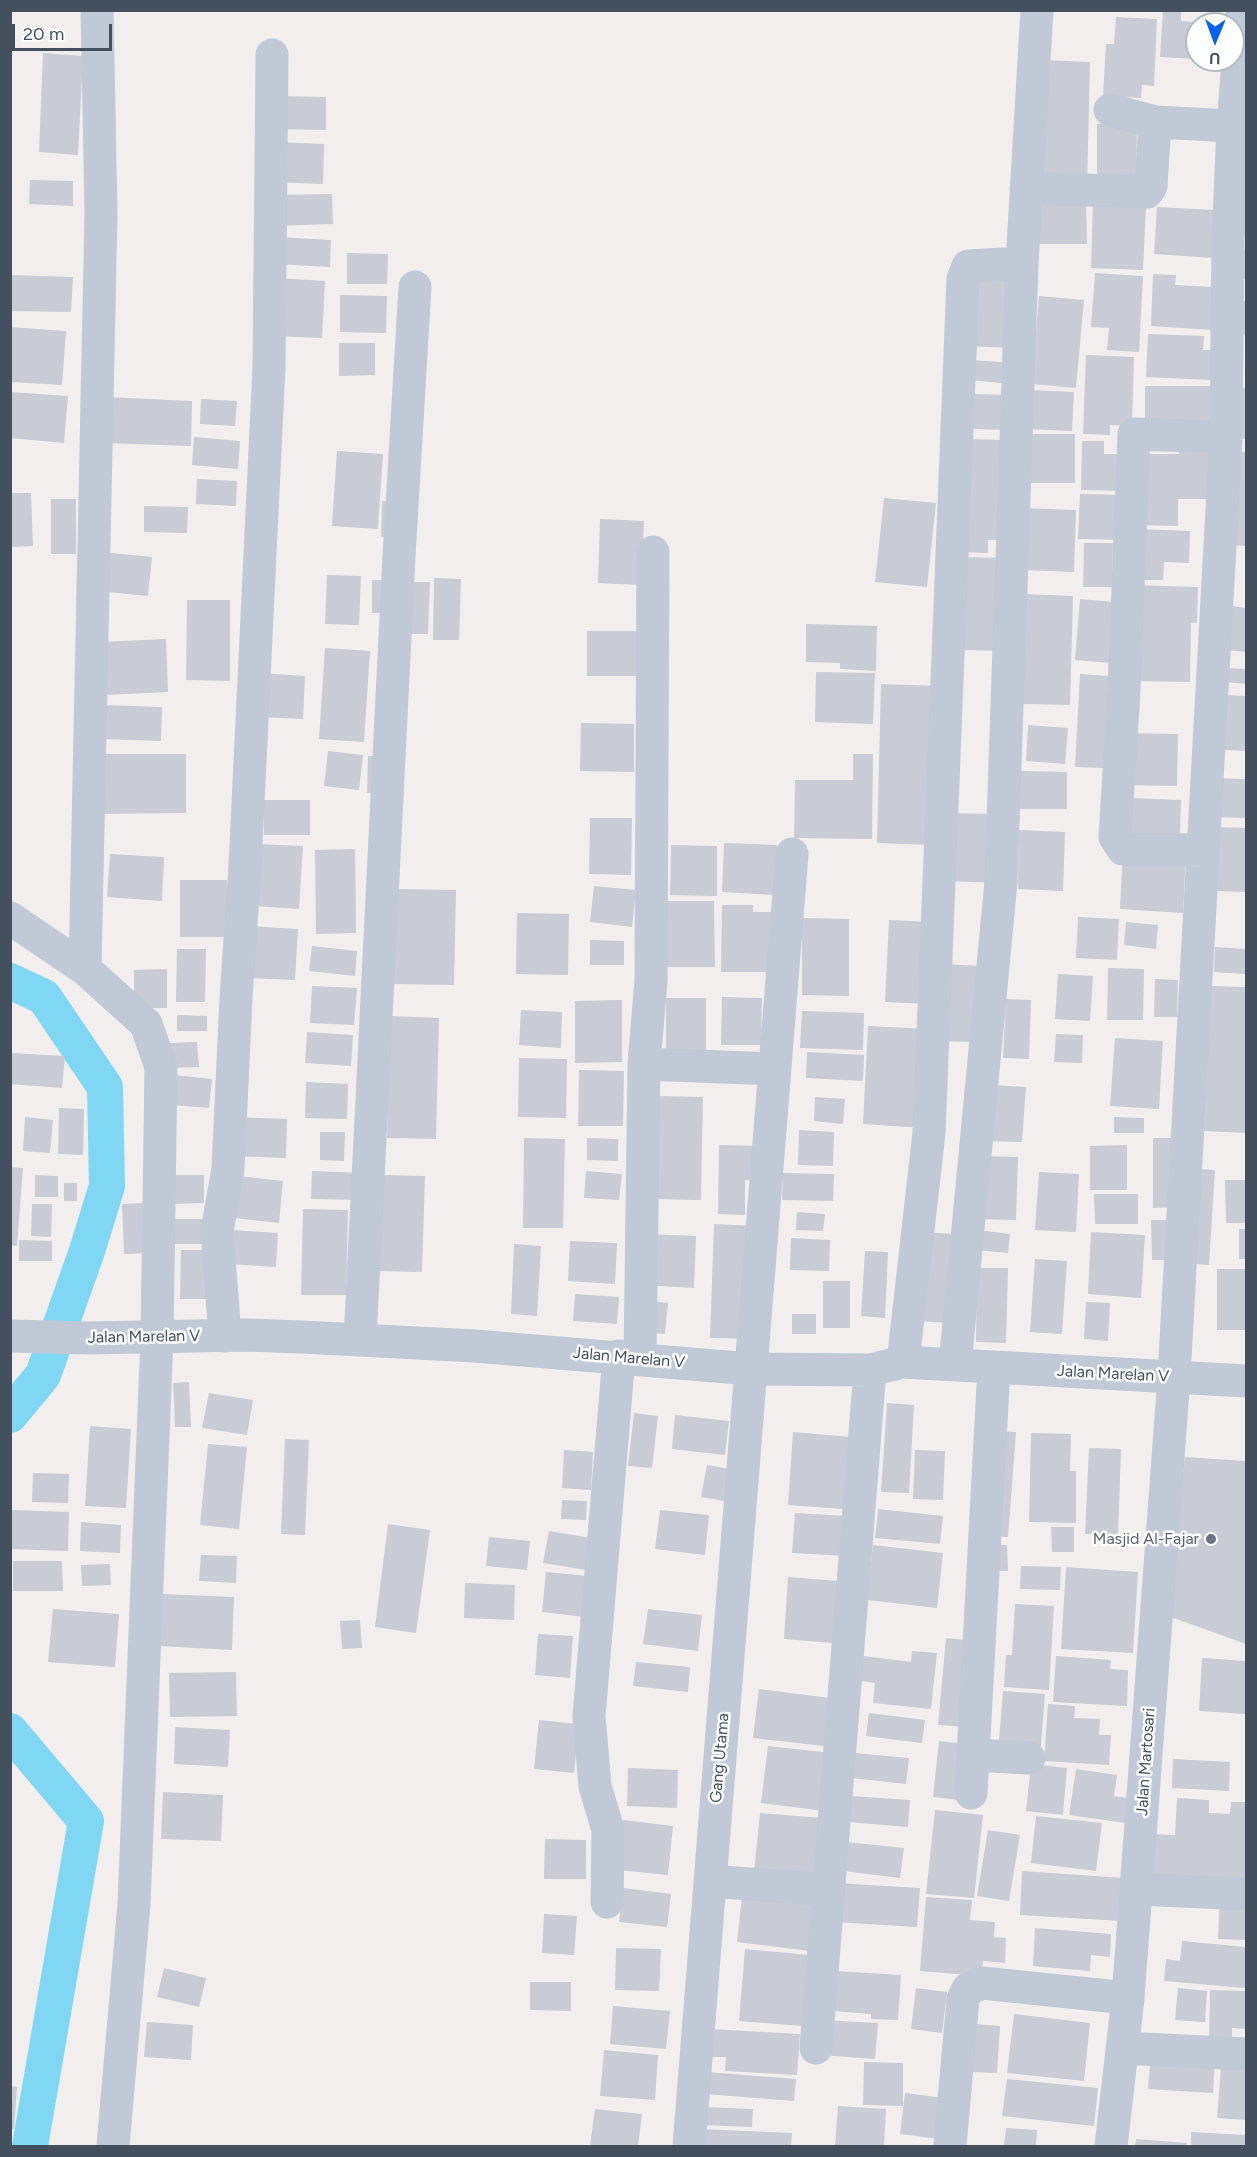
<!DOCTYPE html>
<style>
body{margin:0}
#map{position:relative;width:1257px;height:2157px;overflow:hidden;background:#f1eeed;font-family:Figtree,sans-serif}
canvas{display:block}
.frame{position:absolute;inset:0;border:12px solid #44505d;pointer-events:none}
.north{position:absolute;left:1185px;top:12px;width:60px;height:60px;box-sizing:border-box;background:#fff;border:2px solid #b4b9be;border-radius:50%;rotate:181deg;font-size:16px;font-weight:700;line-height:24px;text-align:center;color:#44505d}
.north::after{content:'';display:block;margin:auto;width:21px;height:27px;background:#0762f1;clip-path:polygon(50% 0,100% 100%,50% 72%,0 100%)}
.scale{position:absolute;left:12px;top:24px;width:100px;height:27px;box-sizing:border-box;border:3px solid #44505d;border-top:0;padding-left:8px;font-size:18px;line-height:21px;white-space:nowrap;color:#44505d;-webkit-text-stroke:4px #fff;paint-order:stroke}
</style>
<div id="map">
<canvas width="1257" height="2157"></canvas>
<div class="frame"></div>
<div class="north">U</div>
<div class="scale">20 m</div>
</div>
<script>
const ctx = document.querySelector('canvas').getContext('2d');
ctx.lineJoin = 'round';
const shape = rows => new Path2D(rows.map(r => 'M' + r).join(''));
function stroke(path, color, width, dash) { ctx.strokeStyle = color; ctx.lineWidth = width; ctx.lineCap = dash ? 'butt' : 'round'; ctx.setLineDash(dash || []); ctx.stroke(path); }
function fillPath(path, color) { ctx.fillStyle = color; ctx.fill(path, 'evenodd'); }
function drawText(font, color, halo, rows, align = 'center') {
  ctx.font = font + ' Figtree,sans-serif'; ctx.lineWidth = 5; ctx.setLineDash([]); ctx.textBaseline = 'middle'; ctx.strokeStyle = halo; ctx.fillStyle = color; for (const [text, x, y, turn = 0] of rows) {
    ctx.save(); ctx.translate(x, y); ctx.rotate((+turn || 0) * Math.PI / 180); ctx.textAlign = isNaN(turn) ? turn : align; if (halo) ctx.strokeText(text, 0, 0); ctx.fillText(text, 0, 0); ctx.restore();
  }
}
const canal = shape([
 [10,981,44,997,105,1087,107,1186,87,1251,43,1375,10,1415],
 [10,1731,86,1821,30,2146]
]);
const building = shape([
 [1163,10,1181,10,1181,21,1197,22,1197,59,1160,57],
 [1116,17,1157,19,1154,86,1142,85,1141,98,1103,96,1106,44,1114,44],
 [43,53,83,56,78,155,39,152],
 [1043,60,1090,62,1087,188,1040,187],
 [276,96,326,97,326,130,275,129],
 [1097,124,1137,124,1136,179,1097,179],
 [275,142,324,144,323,184,273,182],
 [30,180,73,181,73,206,29,204],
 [332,194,333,224,272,226,271,195],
 [1039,194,1086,194,1087,244,1039,244],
 [1093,204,1146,206,1143,270,1091,268],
 [1157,207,1216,210,1213,258,1154,254],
 [277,237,331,240,330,267,275,264],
 [1242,250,1246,250,1246,279,1241,279],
 [347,253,388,254,387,284,347,284],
 [968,268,1018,270,1015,348,964,346],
 [1095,273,1143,276,1139,352,1107,350,1109,328,1091,327],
 [1153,274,1176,275,1175,285,1215,287,1213,330,1151,326],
 [10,275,73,277,71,312,10,311],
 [276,278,325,281,322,338,273,336],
 [340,295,387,296,386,333,340,332],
 [1039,296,1084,300,1076,388,1032,384],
 [1241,301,1246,301,1246,335,1240,334],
 [10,327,66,331,62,385,10,382],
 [1148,334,1204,336,1203,350,1213,350,1211,380,1146,377],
 [339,343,375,343,375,375,339,376],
 [1086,355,1134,357,1132,426,1110,425,1110,435,1083,434],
 [970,360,1015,363,1013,384,968,380],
 [1145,386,1211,386,1210,428,1145,427],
 [1236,388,1246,388,1246,439,1233,438],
 [1030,390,1074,392,1072,431,1028,429],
 [10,392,68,396,64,443,10,438],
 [972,394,1011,395,1011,430,972,429],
 [106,397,192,401,191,446,104,443],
 [201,399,237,401,235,426,200,424],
 [1023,434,1075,434,1075,483,1023,483],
 [194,437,240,441,238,469,192,465],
 [959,439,1010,440,1009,540,988,540,988,553,957,552],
 [1179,439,1210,439,1210,499,1178,499,1178,526,1139,525,1139,454,1179,454],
 [1082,441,1104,441,1104,454,1128,454,1128,491,1081,490],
 [337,451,383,454,378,529,332,526],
 [1229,451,1246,452,1246,546,1224,545],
 [197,479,237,481,236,506,196,504],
 [10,493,31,493,33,546,10,547],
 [1080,494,1125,495,1125,540,1078,539],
 [884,498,936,503,927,587,875,582],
 [51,499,76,499,76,554,51,554],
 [382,501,394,502,393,537,381,537],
 [144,506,188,507,187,533,144,532],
 [1024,508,1076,510,1074,572,1022,570],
 [600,519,644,521,641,585,598,583],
 [1134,529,1190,531,1189,563,1164,562,1163,580,1133,580],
 [1084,543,1113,543,1112,587,1083,587],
 [101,552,152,557,148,596,97,591],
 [955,557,1008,558,1007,651,954,650],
 [327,575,361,576,359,625,325,624],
 [434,578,461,579,459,640,433,640],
 [372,580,385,580,384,613,372,613],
 [412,582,430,582,428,634,411,634],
 [1134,585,1198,587,1197,623,1191,623,1190,682,1132,681],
 [1025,594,1073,596,1070,705,1022,704],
 [1080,599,1116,602,1111,663,1075,660],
 [187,600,230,600,230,681,186,680],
 [1232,606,1246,608,1246,652,1227,650],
 [806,624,877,626,876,671,840,669,840,663,806,662],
 [587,631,642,631,642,676,587,676],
 [166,639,168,692,104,695,101,642],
 [325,648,370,651,364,742,319,739],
 [1226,668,1246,669,1246,684,1225,682],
 [816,672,875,673,873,724,815,722],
 [259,673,305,676,303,719,257,717],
 [1080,674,1109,676,1104,768,1075,767],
 [881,684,938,686,933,845,877,843],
 [1226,695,1246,696,1246,751,1223,750],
 [105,705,162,707,161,741,104,739],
 [581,723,634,724,634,772,580,771],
 [1028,725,1068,728,1065,764,1026,761],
 [1126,733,1178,734,1177,786,1124,785],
 [328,751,363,755,359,790,324,786],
 [96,754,186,754,186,813,96,814],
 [853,754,873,754,872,839,794,838,795,780,853,780],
 [368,756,381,756,380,793,367,793],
 [1020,771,1067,772,1067,809,1019,809],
 [1212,778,1246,779,1246,818,1210,817],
 [1130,798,1181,800,1180,835,1129,834],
 [264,800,310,800,310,835,264,835],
 [947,813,1000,814,998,883,946,881],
 [590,818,632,818,631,875,589,874],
 [1217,827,1246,828,1246,892,1216,891],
 [1019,830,1065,832,1063,891,1018,889],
 [724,843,777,845,775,895,722,892],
 [257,844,303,846,299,909,254,906],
 [671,845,717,846,717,896,670,895],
 [355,849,356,933,316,934,315,850],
 [1123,849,1186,853,1183,913,1120,909],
 [110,854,164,857,162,901,107,897],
 [180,880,227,880,227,937,180,937],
 [594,886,636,890,632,927,590,922],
 [395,889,456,890,454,985,393,984],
 [665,901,714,901,715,967,666,967],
 [722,905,753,905,753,912,771,912,770,972,721,972],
 [517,913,569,914,568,975,516,974],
 [1078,917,1119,919,1117,960,1076,958],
 [802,918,849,919,849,996,802,995],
 [889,920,930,922,927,1004,885,1002],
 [1126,922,1158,925,1156,949,1124,945],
 [248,926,298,929,295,980,245,978],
 [590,940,624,941,624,965,590,965],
 [312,946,357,951,355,976,309,971],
 [1215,947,1246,949,1246,974,1214,972],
 [177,949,206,949,205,1002,176,1002],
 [941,964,981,966,978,1042,938,1041],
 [1108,968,1144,969,1143,1020,1107,1020],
 [167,969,167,1008,134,1008,134,970],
 [1058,974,1093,976,1090,1021,1055,1019],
 [1155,979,1178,980,1177,1017,1154,1017],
 [312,986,357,988,354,1025,310,1023],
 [1211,986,1246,987,1246,1133,1204,1131],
 [722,997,762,998,761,1045,721,1045],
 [666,998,706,998,706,1051,666,1051],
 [1006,999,1031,1000,1029,1059,1003,1058],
 [622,1000,622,1062,575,1063,575,1001],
 [521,1010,562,1012,561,1048,519,1045],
 [802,1011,864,1013,863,1050,800,1048],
 [177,1015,207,1016,207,1031,177,1031],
 [390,1016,439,1018,436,1139,387,1138],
 [868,1026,929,1029,924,1128,863,1124],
 [307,1032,353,1035,351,1066,305,1063],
 [1056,1034,1083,1035,1082,1063,1054,1062],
 [1115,1038,1163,1041,1159,1109,1110,1106],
 [197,1042,199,1067,171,1068,170,1043],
 [807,1052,864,1055,863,1081,806,1078],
 [10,1053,65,1056,62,1088,10,1084],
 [519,1058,567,1059,566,1118,518,1117],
 [579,1070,624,1071,623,1126,578,1126],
 [175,1075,212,1079,209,1108,172,1105],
 [306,1082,348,1084,347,1119,305,1118],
 [989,1085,1026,1087,1022,1142,986,1141],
 [657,1096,703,1097,701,1200,655,1199],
 [815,1097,845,1099,843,1124,814,1121],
 [59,1108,84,1109,83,1155,58,1154],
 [25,1117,53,1120,50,1153,23,1151],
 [234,1117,287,1119,286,1158,233,1156],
 [1114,1117,1144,1118,1144,1133,1114,1133],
 [799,1130,834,1132,833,1166,798,1165],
 [320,1132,345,1132,344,1161,320,1160],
 [524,1138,565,1139,563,1228,523,1228],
 [587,1138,618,1139,618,1161,587,1160],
 [1153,1138,1177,1138,1177,1207,1153,1208],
 [719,1145,763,1146,763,1181,745,1180,745,1215,718,1214],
 [1127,1145,1127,1190,1090,1190,1090,1146],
 [981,1156,1018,1157,1016,1220,980,1219],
 [10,1167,23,1168,17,1246,10,1245],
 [1200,1169,1215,1170,1209,1265,1194,1264],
 [312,1171,364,1173,364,1200,311,1199],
 [586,1171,622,1174,619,1200,584,1198],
 [1039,1172,1079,1174,1076,1232,1035,1230],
 [783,1173,834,1174,833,1201,782,1200],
 [35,1175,58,1176,58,1197,35,1197],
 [171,1175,204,1175,204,1203,171,1204],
 [229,1175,283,1181,279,1223,225,1217],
 [379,1175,425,1176,422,1272,376,1271],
 [1225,1180,1246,1180,1246,1223,1226,1223],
 [64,1183,77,1183,77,1201,64,1201],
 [1094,1194,1138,1194,1138,1224,1095,1224],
 [147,1203,148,1253,124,1254,122,1204],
 [32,1204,52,1204,51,1237,31,1236],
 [303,1209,348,1210,346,1295,301,1295],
 [797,1212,825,1214,823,1231,796,1230],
 [168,1219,204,1219,203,1244,168,1244],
 [1151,1220,1175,1220,1176,1260,1152,1260],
 [714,1224,756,1226,751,1339,710,1338],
 [1239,1229,1246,1229,1246,1259,1239,1259],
 [231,1230,278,1233,276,1267,229,1264],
 [978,1230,1010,1234,1008,1253,976,1250],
 [919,1232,956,1234,951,1323,914,1321],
 [1091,1232,1145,1235,1141,1298,1088,1294],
 [645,1234,696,1236,694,1288,643,1285],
 [791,1238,830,1240,829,1271,790,1270],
 [19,1240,52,1241,52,1261,19,1261],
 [570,1241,617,1243,615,1284,568,1281],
 [514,1244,541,1246,537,1316,511,1314],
 [181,1250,207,1250,206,1299,180,1299],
 [865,1251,888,1252,885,1318,861,1316],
 [1035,1259,1067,1261,1062,1334,1030,1332],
 [977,1268,1008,1268,1006,1343,976,1342],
 [1217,1269,1246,1269,1246,1330,1217,1330],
 [823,1281,850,1281,850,1328,823,1328],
 [575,1294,619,1297,617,1324,573,1321],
 [651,1301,668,1303,665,1334,648,1333],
 [1086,1302,1110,1303,1108,1341,1084,1339],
 [792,1314,816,1314,816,1334,792,1334],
 [189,1382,191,1427,175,1427,173,1383],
 [209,1393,253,1400,247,1435,202,1428],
 [887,1403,914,1405,909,1493,881,1492],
 [634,1413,658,1416,652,1468,628,1466],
 [675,1415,729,1421,725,1455,672,1449],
 [90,1426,131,1429,126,1508,85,1506],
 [999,1431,1016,1432,1008,1537,991,1536],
 [793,1432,851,1437,857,1510,788,1505],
 [1031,1433,1071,1434,1070,1471,1076,1471,1076,1523,1029,1522],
 [285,1439,309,1440,305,1535,281,1534],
 [208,1444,247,1447,239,1529,200,1525],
 [1089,1448,1121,1449,1118,1535,1085,1534],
 [564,1450,593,1452,591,1490,562,1488],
 [915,1450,945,1451,943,1500,913,1499],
 [1185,1457,1246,1461,1246,1644,1168,1616],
 [707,1465,731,1469,724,1501,701,1497],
 [33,1473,69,1474,68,1503,32,1502],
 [562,1500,587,1501,586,1520,561,1519],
 [878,1509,943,1516,940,1544,875,1538],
 [12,1510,69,1512,68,1551,11,1549],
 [660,1510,709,1515,705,1555,655,1549],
 [795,1513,848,1516,846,1556,792,1553],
 [81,1522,121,1525,120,1553,80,1551],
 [388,1524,430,1530,416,1633,375,1627],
 [1051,1527,1074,1527,1074,1552,1052,1552],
 [549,1531,591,1538,586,1570,543,1563],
 [489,1537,530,1541,527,1570,486,1566],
 [873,1545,943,1553,937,1608,867,1600],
 [988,1545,1007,1545,1008,1571,989,1571],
 [201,1555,237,1556,236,1583,199,1581],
 [13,1561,62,1561,63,1591,13,1591],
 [110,1564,111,1585,82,1586,81,1565],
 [1021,1566,1061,1567,1060,1590,1020,1589],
 [1066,1567,1138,1572,1133,1653,1061,1649],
 [546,1572,589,1576,585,1617,542,1612],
 [788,1577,850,1582,845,1644,784,1639],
 [465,1583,515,1585,514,1620,464,1618],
 [162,1594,234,1597,232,1650,159,1646],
 [1015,1604,1054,1606,1049,1690,1004,1687,1006,1655,1012,1655],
 [53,1609,119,1614,115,1667,48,1662],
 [648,1609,702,1615,698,1651,643,1644],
 [360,1620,362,1648,342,1649,340,1621],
 [538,1634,573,1636,570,1678,535,1675],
 [946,1638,975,1641,967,1727,938,1725],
 [912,1651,937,1653,931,1709,873,1703,875,1683,861,1681,863,1656,911,1662],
 [1056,1656,1111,1660,1110,1669,1128,1670,1127,1706,1053,1702],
 [1202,1658,1246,1661,1246,1714,1199,1711],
 [636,1662,690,1667,688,1692,633,1686],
 [236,1672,237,1716,170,1717,169,1673],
 [759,1689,838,1699,832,1747,753,1738],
 [1003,1691,1045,1694,1040,1756,998,1753],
 [1048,1704,1075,1706,1074,1718,1100,1719,1099,1735,1111,1735,1109,1765,1044,1761],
 [869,1713,925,1720,922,1743,866,1736],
 [539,1720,579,1724,574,1773,534,1769],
 [175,1727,230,1730,228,1767,174,1764],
 [939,1741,965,1744,959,1800,933,1797],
 [768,1746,832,1753,825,1811,761,1803],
 [854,1753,909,1758,906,1784,852,1778],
 [1173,1759,1230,1762,1229,1791,1172,1788],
 [1031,1764,1067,1768,1063,1815,1026,1811],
 [628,1768,678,1770,677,1808,627,1806],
 [1076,1769,1117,1775,1114,1796,1129,1798,1126,1823,1069,1815],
 [163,1792,223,1795,221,1841,161,1839],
 [850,1796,910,1800,908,1827,848,1822],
 [1177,1798,1209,1800,1209,1813,1230,1814,1231,1802,1246,1802,1246,1890,1151,1873,1153,1834,1175,1835],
 [935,1810,983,1815,974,1898,926,1894],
 [760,1813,822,1818,816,1878,754,1872],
 [1036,1816,1102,1823,1096,1871,1031,1863],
 [623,1820,673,1826,668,1875,618,1870],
 [988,1830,1020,1835,1009,1901,977,1896],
 [545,1839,586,1840,586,1879,544,1879],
 [846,1842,904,1848,900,1878,843,1871],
 [1022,1871,1124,1878,1122,1921,1020,1915],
 [836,1883,920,1888,917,1927,834,1922],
 [623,1888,671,1894,667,1927,619,1922],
 [743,1888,817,1896,810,1951,737,1942],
 [1220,1894,1246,1895,1246,1940,1218,1939],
 [926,1897,972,1900,970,1920,995,1922,994,1937,1006,1938,1005,1963,983,1961,981,1976,920,1971],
 [544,1914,577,1916,574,1955,542,1953],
 [1035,1928,1111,1934,1110,1957,1091,1955,1090,1971,1033,1966],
 [1182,1941,1246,1947,1245,1988,1164,1981,1166,1959,1180,1961],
 [616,1948,661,1949,659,1991,615,1990],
 [745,1949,809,1955,803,2026,739,2021],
 [164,1968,206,1978,199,2007,157,1997],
 [835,1971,901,1975,898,2020,871,2019,871,2014,833,2011],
 [530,1982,571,1982,571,2011,530,2010],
 [916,1988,947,1992,942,2033,911,2029],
 [1178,1988,1207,1991,1205,2022,1175,2020],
 [1210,1990,1246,1991,1246,2029,1232,2028,1232,2044,1209,2043],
 [613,2006,670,2011,666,2049,610,2044],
 [1014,2014,1090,2023,1084,2081,1007,2073],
 [822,2020,878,2023,875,2059,820,2055],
 [147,2022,193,2025,191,2060,144,2057],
 [975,2024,1000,2026,997,2073,972,2072],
 [710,2029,800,2034,797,2075,725,2071,726,2057,709,2057],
 [604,2050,658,2055,655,2100,600,2096],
 [1151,2054,1215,2059,1213,2093,1148,2089],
 [1222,2055,1246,2057,1246,2120,1217,2118],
 [864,2062,903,2063,903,2106,863,2105],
 [707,2072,796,2079,794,2101,705,2094],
 [1007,2079,1098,2088,1094,2126,1002,2116],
 [10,2086,17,2087,14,2129,10,2129],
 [905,2093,952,2099,947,2140,900,2134],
 [838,2106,886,2109,884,2146,835,2146],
 [703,2107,753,2109,752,2127,702,2125],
 [595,2109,642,2114,638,2146,590,2146],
 [1006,2128,1037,2130,1036,2146,1004,2146],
 [700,2129,792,2133,791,2146,699,2146],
 [1191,2132,1246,2135,1246,2146,1191,2146],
 [1136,2139,1187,2143,1186,2146,1135,2146]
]);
const minor = shape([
 [1110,110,1155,122],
 [1026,188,1147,192,1151,186,1155,122,1233,126],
 [1203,850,1123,849,1115,837,1124,690,1134,434,1226,437],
 [10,918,85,969,146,1024,161,1067,157,1338,134,1904,113,2146],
 [85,969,101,213,97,10],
 [644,1064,775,1069],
 [10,1336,88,1338,247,1335,302,1337,475,1346,751,1369,870,1370,903,1362,1246,1381],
 [225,1336,217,1231,228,1169,236,998,245,866,269,367,272,55],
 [360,1340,399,556,415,287],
 [640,1358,644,1064,651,981,653,552],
 [903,1362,929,1133,963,279,968,266,1022,263],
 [955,1365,1001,882,1022,263,1037,10],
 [973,1755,1029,1758],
 [971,1793,994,1367],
 [710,1881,828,1890],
 [1137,1889,1246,1894],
 [607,1902,608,1830,595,1786,589,1716,619,1356],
 [816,2048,870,1370],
 [1122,2048,1246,2054],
 [689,2146,792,854],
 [950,2146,963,1999,968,1989,982,1983,1128,1998],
 [1111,2146,1128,1998,1174,1377,1226,437,1228,242,1233,126,1242,10]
]);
const markers = [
 [1211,1539,6,"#6b7280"]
];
const streetNames = [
 ["Jalan Marelan V",144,1337,-1],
 ["Jalan Marelan V",629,1358,5],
 ["Jalan Marelan V",1113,1374,3],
 ["Gang Utama",720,1758,-85],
 ["Jalan Martosari",1146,1762,-86]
];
const worshipNames = [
 ["Masjid Al-Fajar",1199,1539]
];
stroke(canal, '#80d7f4', 36);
fillPath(building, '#c9ccd4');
stroke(minor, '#c0c9d5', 33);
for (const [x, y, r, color] of markers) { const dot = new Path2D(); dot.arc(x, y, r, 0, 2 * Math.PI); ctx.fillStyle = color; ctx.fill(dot); stroke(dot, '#fff', 2); }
drawText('16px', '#44505d', '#fff', streetNames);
drawText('16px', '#5b616d', '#fff', worshipNames, 'right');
</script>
